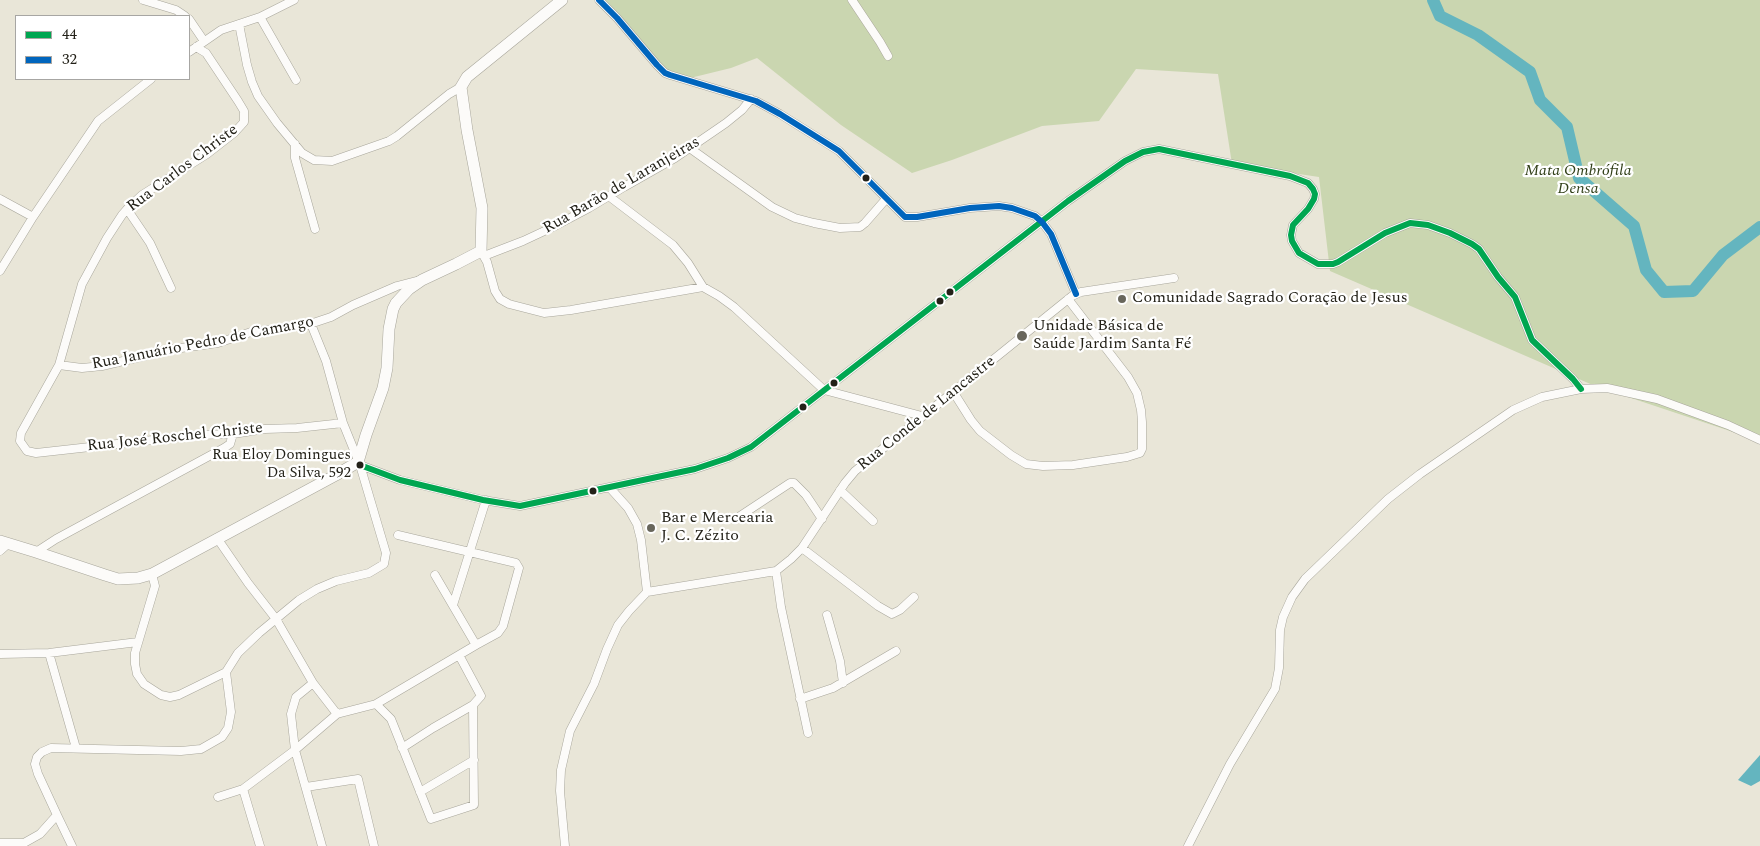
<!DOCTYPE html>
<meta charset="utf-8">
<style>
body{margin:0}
#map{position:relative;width:1760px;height:846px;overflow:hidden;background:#e9e6d8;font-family:Spectral,serif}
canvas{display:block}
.legend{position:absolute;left:15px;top:15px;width:175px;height:65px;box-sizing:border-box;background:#fff;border:1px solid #a7a6a3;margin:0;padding:6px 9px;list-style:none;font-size:15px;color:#232118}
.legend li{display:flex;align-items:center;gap:10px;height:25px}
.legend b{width:25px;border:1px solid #a7a6a3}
</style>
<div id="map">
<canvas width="1760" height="846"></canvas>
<ul class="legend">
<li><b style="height:6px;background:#00a651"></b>44</li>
<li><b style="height:6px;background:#0065bd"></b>32</li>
</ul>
</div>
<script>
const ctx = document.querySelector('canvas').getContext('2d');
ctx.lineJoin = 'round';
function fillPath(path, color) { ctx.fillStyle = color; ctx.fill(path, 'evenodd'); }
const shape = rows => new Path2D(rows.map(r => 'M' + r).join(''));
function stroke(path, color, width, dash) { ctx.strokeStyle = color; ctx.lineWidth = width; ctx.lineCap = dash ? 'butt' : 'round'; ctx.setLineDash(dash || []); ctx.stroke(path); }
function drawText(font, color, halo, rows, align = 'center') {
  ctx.font = font + ' Spectral,serif'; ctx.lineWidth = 4.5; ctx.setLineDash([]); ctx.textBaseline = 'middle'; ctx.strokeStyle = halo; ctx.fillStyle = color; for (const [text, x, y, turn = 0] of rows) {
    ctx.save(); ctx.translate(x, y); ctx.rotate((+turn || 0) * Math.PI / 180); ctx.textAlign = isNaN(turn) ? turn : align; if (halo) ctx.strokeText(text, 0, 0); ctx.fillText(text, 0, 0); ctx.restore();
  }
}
const green = shape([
 [601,0,1760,0,1760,441,1595,386,1330,271,1319,177,1232,164,1218,74,1136,69,1099,121,1042,126,952,160,912,173,841,125,757,58,731,68,686,79,669,74]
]);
const water = shape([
 [1760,755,1760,781,1751,786,1738,780]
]);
const river = shape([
 [1433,0,1440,16,1478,35,1530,72,1540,100,1567,127,1579,178,1634,226,1646,270,1664,292,1693,291,1723,255,1760,227]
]);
const minor = shape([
 [143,0,176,10,185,16],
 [599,0,617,18,657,65,665,73,670,75,756,101,780,114,839,151,905,217,917,217,970,208,999,206,1012,208,1035,216,1042,222,1051,234,1076,294],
 [852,0,880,42,888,56],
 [260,17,296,80],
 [189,19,204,41],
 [239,24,247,65,252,82,258,96,277,123,302,153,314,160,332,161,389,141,397,136,449,94,461,87],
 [196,47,206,53,238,101,244,111,244,122,234,133,207,154,142,195,129,207,122,215,107,238,82,284,59,365,21,433,20,441,27,451,36,453,198,435,233,434,265,429,297,428,343,423],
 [189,52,221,30,260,17,294,0],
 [295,144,295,158,315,229],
 [691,149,772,207,795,218,814,223,840,228,860,227,865,223,886,199],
 [610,197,673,245,688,263,703,287,719,296,734,307,824,390,922,416],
 [0,199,33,217],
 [127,209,150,243,171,288],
 [482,253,487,262,495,291,500,299,509,304,544,313,571,310,703,287],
 [484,256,523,241,553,227,589,208,624,187,675,158,726,123,742,110,751,99],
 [0,271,33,217,98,121,151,79],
 [59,365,82,368,102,366,174,349,218,343,251,332,307,325,331,317,353,305,397,286,420,280],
 [954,393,971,420,980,431,1011,455,1026,464,1043,466,1073,465,1127,457,1140,453,1142,449,1142,422,1141,410,1137,393,1128,377,1068,299],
 [360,465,400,480,483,500,520,506,695,469,728,458,751,447,1068,201,1125,161,1143,152,1159,149,1290,176,1308,183,1313,189,1315,194,1314,199,1308,209,1293,225,1291,235,1292,241,1299,253,1318,264,1333,264,1338,262,1385,233,1410,223,1428,225,1450,233,1472,244,1479,249,1498,277,1515,297,1532,340,1573,379,1581,389],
 [840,490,873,521],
 [740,516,790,483,794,483,806,495,822,519],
 [398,535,516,563,519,568,503,626,498,633,476,645,435,575],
 [217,538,248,583,276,619,313,683,337,714],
 [802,548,878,606,892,614,900,610,914,597],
 [0,551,9,543],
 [36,552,56,539,224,448,230,444,233,434],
 [776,571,781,607,808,733],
 [152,574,155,586,135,653,135,664,137,674,144,684,161,695,170,697,179,695,226,672],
 [647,592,776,571,791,559,802,548,845,483,855,471,1072,296,1081,292,1174,278],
 [453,605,486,500],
 [827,615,840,661,843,683],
 [49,653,76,748],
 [0,654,49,653,138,642],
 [459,655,481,696,473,705,474,805,431,819,391,719,376,704,459,655,476,645],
 [226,672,238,653,259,633,299,600,317,589,336,581,369,573,384,564,386,553,360,465,343,423,326,361,311,324],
 [313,683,296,697,291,714,295,750,322,846],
 [800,699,833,688,896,651],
 [402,748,433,728,473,705],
 [306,787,358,779,374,846],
 [243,789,295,750,337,714,376,704],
 [420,792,474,760],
 [218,797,243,789,260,846],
 [57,815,72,846],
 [0,843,24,843,40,834,57,815,38,774,35,764,37,757,42,752,51,748,181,751,201,749,222,737,228,728,231,712,226,672],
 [565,846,560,791,561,770,570,731,594,684,607,649,618,625,629,611,647,592,641,540,637,524,628,508,610,488],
 [1188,846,1230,764,1275,689,1279,668,1280,630,1283,617,1292,597,1305,579,1388,499,1420,474,1513,410,1542,397,1581,389,1607,388,1657,399,1728,425,1760,440]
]);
const secondary = shape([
 [0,541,36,552,105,575,118,579,138,578,152,574,336,475,358,462,366,435,383,388,387,368,389,329,393,309,396,303,409,289,422,280,456,264,481,251,482,208,467,130,461,87,467,77,562,0]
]);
const bus1 = shape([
 [360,465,400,480,483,500,520,506,695,469,728,458,751,447,1068,201,1125,161,1143,152,1159,149,1290,176,1308,183,1313,189,1315,194,1314,199,1308,209,1293,225,1291,235,1292,241,1299,253,1318,264,1333,264,1338,262,1385,233,1410,223,1428,225,1450,233,1472,244,1479,249,1498,277,1515,297,1532,340,1573,379,1581,389]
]);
const bus2 = shape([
 [599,0,617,18,657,65,665,73,670,75,756,101,780,114,839,151,905,217,917,217,970,208,999,206,1012,208,1035,216,1042,222,1051,234,1076,294]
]);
const markers = [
 [866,178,4.5,"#232118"],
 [950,292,4.5,"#232118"],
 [1122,299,5,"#68665b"],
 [940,301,4.5,"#232118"],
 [1022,336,6,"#68665b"],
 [834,383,4.5,"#232118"],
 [803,407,4.5,"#232118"],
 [360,465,4.5,"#232118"],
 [593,491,4.5,"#232118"],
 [651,528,5,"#68665b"]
];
const busNames = [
 ["Rua Eloy Domingues",351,456],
 ["Da Silva, 592",351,474]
];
const streetNames = [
 ["Rua Carlos Christe",183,169,-37],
 ["Rua Barão de Laranjeiras",622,186,-30],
 ["Rua Januário Pedro de Camargo",203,344,-11],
 ["Rua Conde de Lancastre",927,414,-39],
 ["Rua José Roschel Christe",175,438,-6]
];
const parkNames = [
 ["Mata Ombrófila",1578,172],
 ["Densa",1578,190]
];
const poiNames = [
 ["Comunidade Sagrado Coração de Jesus",1132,299],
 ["Unidade Básica de",1033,327],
 ["Saúde Jardim Santa Fé",1033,345],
 ["Bar e Mercearia",661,519],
 ["J. C. Zézito",661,537]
];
fillPath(green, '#cad6b0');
fillPath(water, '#64b5bf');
stroke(river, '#64b5bf', 12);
stroke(minor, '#a8a69b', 9);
stroke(secondary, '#a8a69b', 12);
stroke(minor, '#fcfbf9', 8);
stroke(secondary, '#fcfbf9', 11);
stroke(bus1, '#00a651', 6);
stroke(bus2, '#0065bd', 6);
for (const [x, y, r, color] of markers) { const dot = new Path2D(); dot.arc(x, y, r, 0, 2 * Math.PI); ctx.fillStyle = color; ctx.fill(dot); stroke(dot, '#fff', 2); }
drawText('15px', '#232118', '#fff', busNames, 'right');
drawText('16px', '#232118', '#fff', streetNames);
drawText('italic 16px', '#324019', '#fff', parkNames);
drawText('16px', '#232118', '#fff', poiNames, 'left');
</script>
